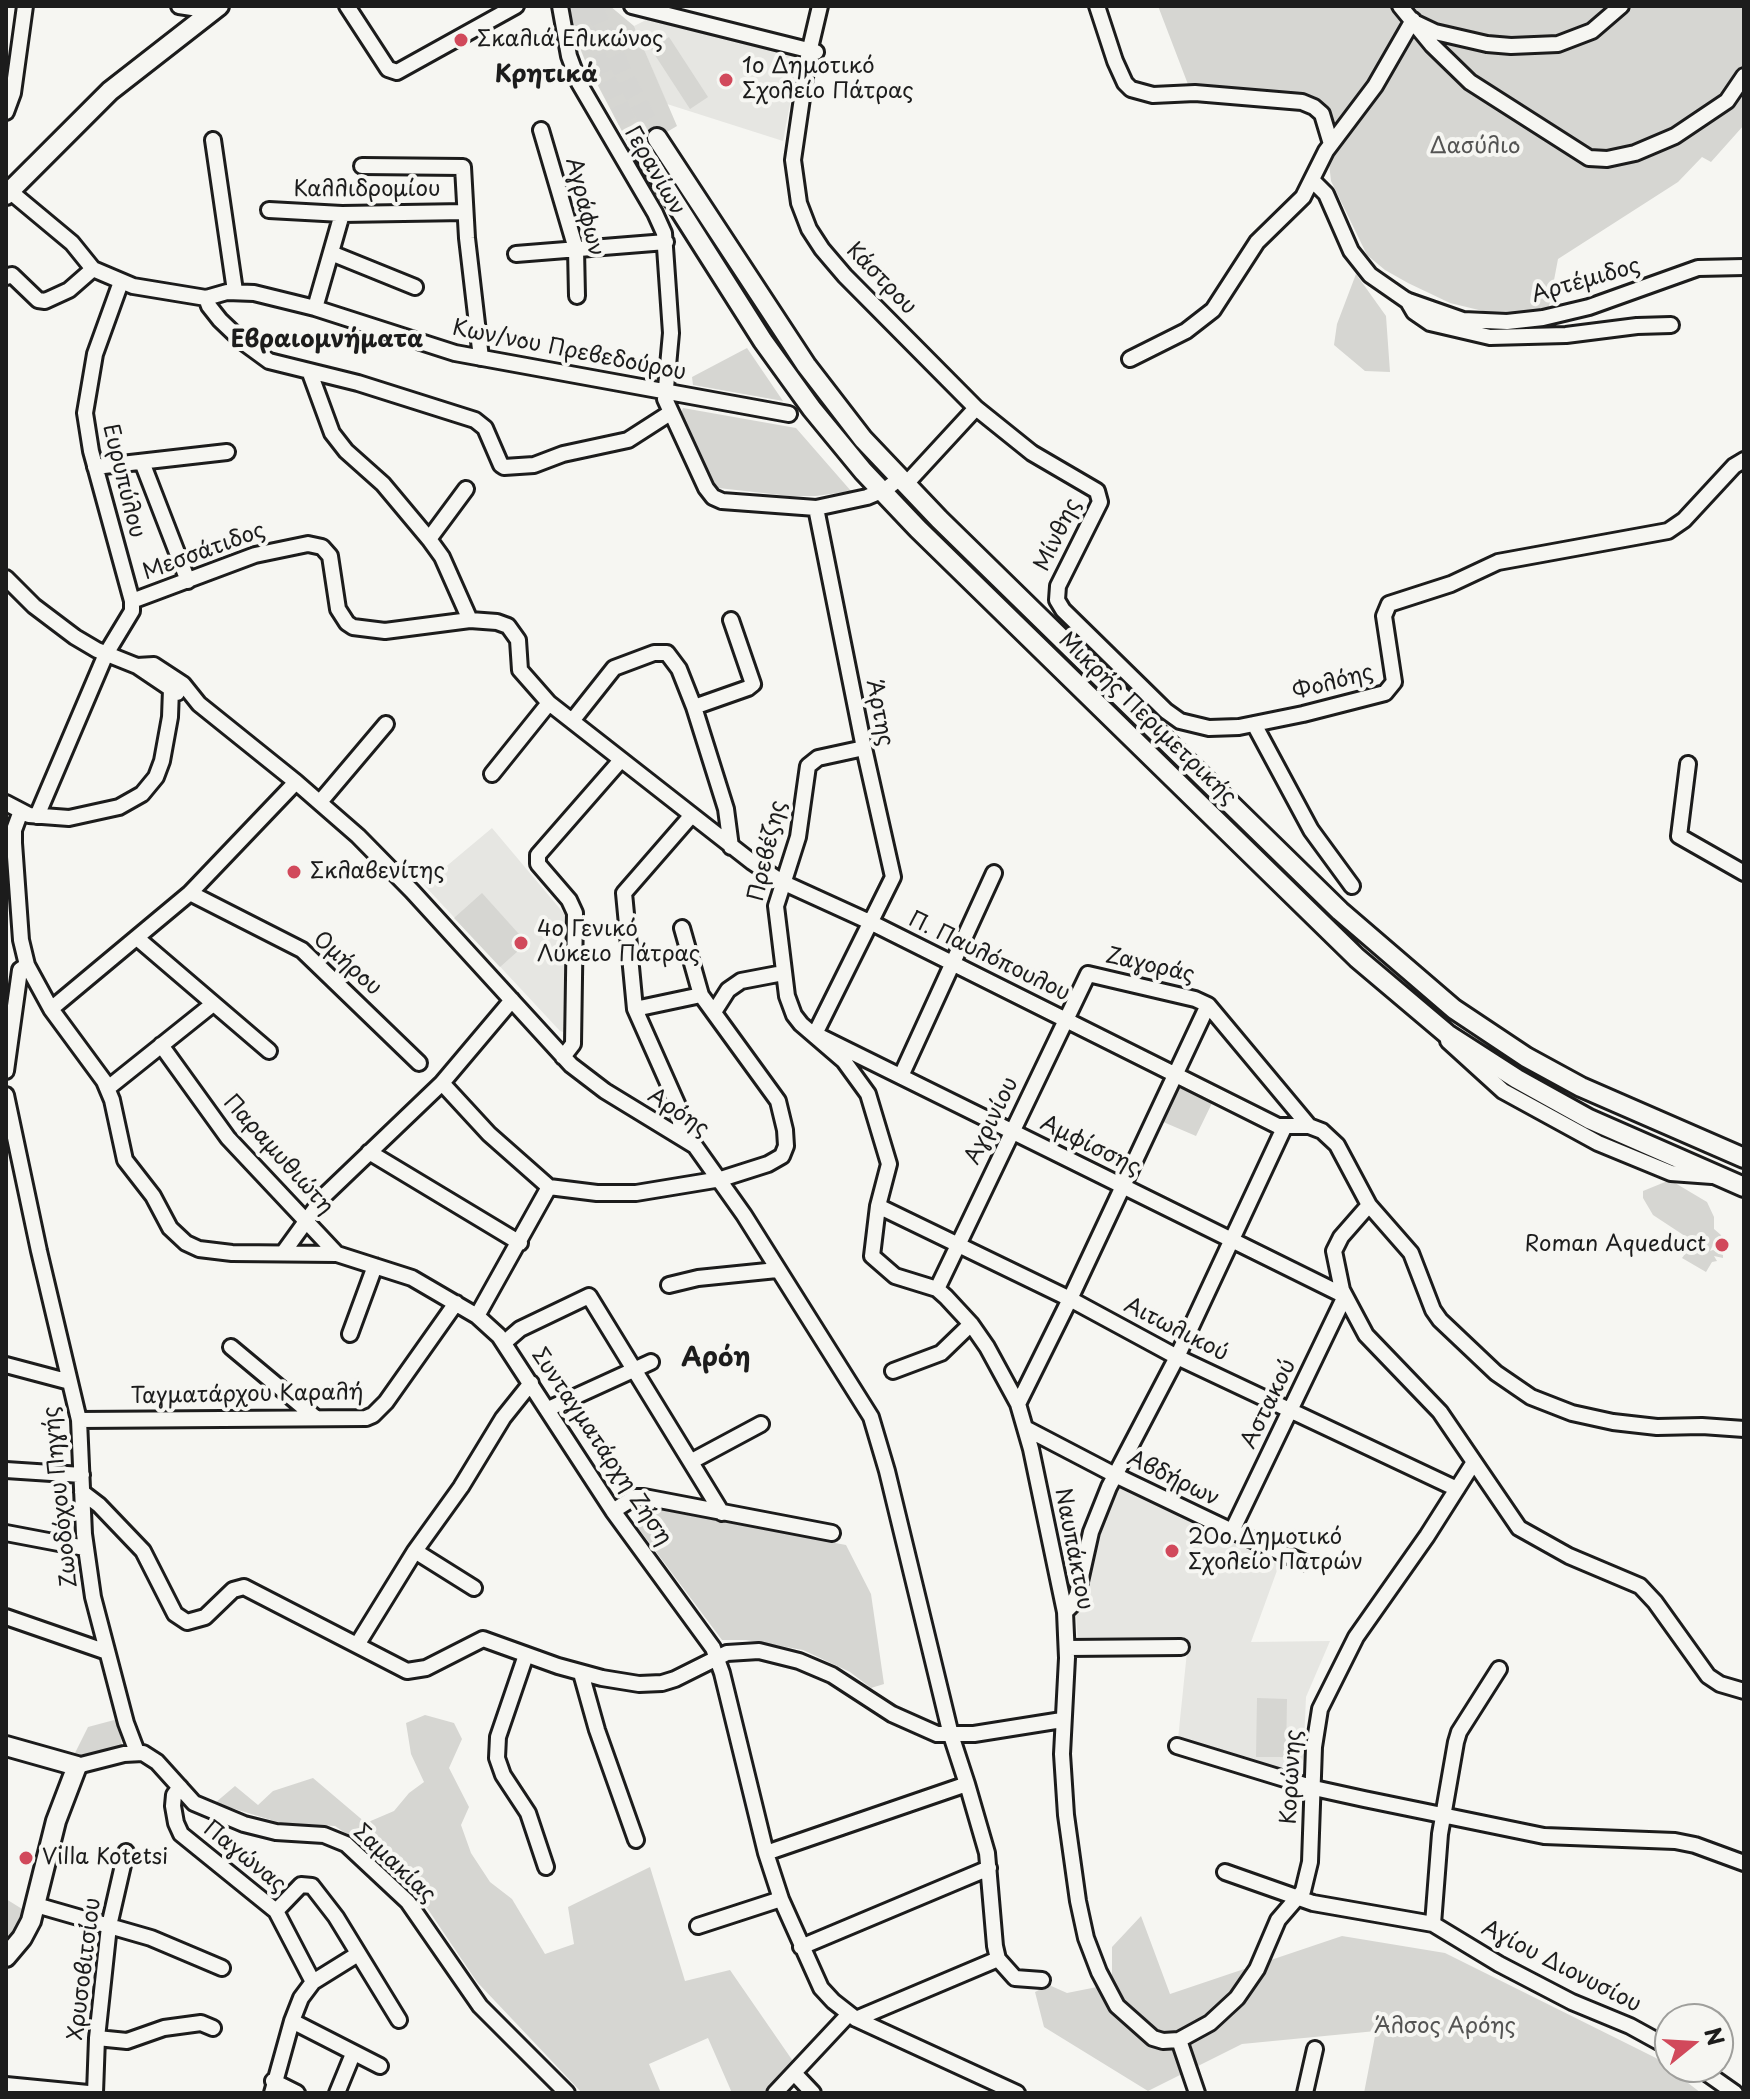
<!DOCTYPE html>
<meta charset="utf-8">
<style>
body{margin:0}
#map{position:relative;width:1750px;height:2099px;overflow:hidden;background:#f6f6f2;font-family:"Playpen Sans",sans-serif}
canvas{display:block}
.frame{position:absolute;inset:0;border:8px solid #1c1c1c;pointer-events:none}
.north{position:absolute;left:1654px;top:2003px;width:80px;height:80px;box-sizing:border-box;background:#f6f6f2;border:2px solid #9f9f9c;border-radius:50%;rotate:72deg;font-size:22px;font-weight:700;line-height:32px;text-align:center;color:#1c1c1c}
.north::after{content:'';display:block;margin:auto;width:28px;height:36px;background:#d1495b;clip-path:polygon(50% 0,100% 100%,50% 72%,0 100%)}
</style>
<div id="map">
<canvas width="1750" height="2099"></canvas>
<div class="frame"></div>
<div class="north">N</div>
</div>
<script>
const ctx = document.querySelector('canvas').getContext('2d');
ctx.lineJoin = 'round';
function fillPath(path, color) { ctx.fillStyle = color; ctx.fill(path, 'evenodd'); }
const shape = rows => new Path2D(rows.map(r => 'M' + r).join(''));
function stroke(path, color, width, dash) { ctx.strokeStyle = color; ctx.lineWidth = width; ctx.lineCap = dash ? 'butt' : 'round'; ctx.setLineDash(dash || []); ctx.stroke(path); }
function drawText(font, color, halo, rows, align = 'center') {
  ctx.font = font + ' "Playpen Sans",sans-serif'; ctx.lineWidth = 8; ctx.setLineDash([]); ctx.textBaseline = 'middle'; ctx.strokeStyle = halo; ctx.fillStyle = color; for (const [text, x, y, turn = 0] of rows) {
    ctx.save(); ctx.translate(x, y); ctx.rotate((+turn || 0) * Math.PI / 180); ctx.textAlign = isNaN(turn) ? turn : align; if (halo) ctx.strokeText(text, 0, 0); ctx.fillText(text, 0, 0); ctx.restore();
  }
}
const built = shape([
 [648,19,799,57,783,141,667,104,634,26],
 [492,828,566,916,563,1032,560,1031,424,885],
 [1116,1485,1279,1565,1251,1642,1330,1641,1306,1697,1303,1765,1267,1768,1178,1739,1188,1642,1078,1643,1076,1613,1085,1588,1096,1538]
]);
const green = shape([
 [570,6,610,6,634,26,677,126,633,152,586,63,574,33],
 [1158,6,1744,6,1744,125,1711,162,1702,157,1678,182,1558,259,1548,312,1501,314,1483,311,1450,303,1408,283,1385,270,1367,255,1331,181,1323,109,1189,87],
 [669,37,708,97,690,109,651,49],
 [1356,274,1386,316,1390,372,1365,371,1334,345,1337,324],
 [747,348,783,401,693,385,692,377],
 [683,408,796,428,851,491,816,496,790,496,718,488,711,484,680,416],
 [482,893,527,943,500,967,454,918],
 [1177,1085,1213,1101,1196,1136,1161,1121],
 [1670,1180,1707,1202,1714,1217,1714,1229,1721,1235,1723,1245,1714,1243,1710,1251,1713,1250,1723,1255,1723,1258,1714,1256,1717,1261,1712,1262,1706,1272,1682,1258,1694,1242,1653,1215,1643,1198,1643,1191],
 [640,1506,846,1545,871,1594,884,1684,871,1688,850,1672,803,1650,746,1640,722,1640,636,1525],
 [1257,1698,1287,1699,1286,1757,1256,1757],
 [425,1715,454,1723,462,1739,449,1768,469,1807,461,1825,471,1853,490,1882,512,1899,545,1954,574,1944,568,1907,650,1867,685,1981,730,1970,797,2067,769,2093,732,2093,708,2038,649,2064,661,2093,582,2093,477,1982,427,1908,354,1839,335,1826,281,1823,215,1803,235,1786,258,1805,273,1791,313,1778,366,1823,394,1811,409,1793,424,1782,411,1754,406,1723],
 [118,1719,122,1746,89,1756,75,1753,88,1727],
 [6,1899,27,1912,6,1946],
 [1141,1916,1170,1994,1342,1936,1445,1953,1656,2058,1701,2093,1364,2093,1376,2031,1242,2044,1148,2091,1044,2027,1035,1992,1049,1985,1067,1993,1112,1984,1112,1947]
]);
const majorTunnel = shape([
 [576,6,606,79,640,147],
 [593,6,629,85,657,138]
]);
const minor = shape([
 [179,6,212,11],
 [347,6,388,69,397,72,516,6],
 [560,6,569,56,579,83,655,213,664,233,671,333,665,399,706,488,713,497,722,501,816,508,867,497,886,489,899,479],
 [632,6,816,52],
 [820,6,808,57,793,160,799,203,809,229,822,249,845,276,976,408,1032,453,1097,491,1100,502,1058,586,1057,600,1063,610,1166,711,1180,721,1209,728,1239,727,1303,714,1385,693,1394,682,1384,616,1389,604,1451,584,1498,562,1668,531,1684,520,1734,466,1744,460],
 [1097,6,1115,61,1125,83,1131,89,1153,95,1195,93,1302,102,1314,107,1322,114,1331,144],
 [1400,6,1432,45,1470,82,1589,158,1607,159,1635,153,1675,136,1727,101,1744,76],
 [1416,23,1435,32,1487,44,1511,46,1558,44,1592,31,1621,6],
 [6,112,13,93,25,6],
 [541,130,576,249,577,296],
 [213,140,235,291],
 [362,166,463,167,467,238,481,358],
 [1312,180,1326,194,1351,251,1370,275,1406,300,1463,320,1507,322,1543,318,1589,307,1698,268,1744,267],
 [6,188,72,243,93,269,133,286,206,298,227,292,254,293,315,308,455,353,789,414],
 [269,210,342,214,465,212],
 [331,253,415,287],
 [516,254,666,242],
 [6,277,12,275,38,300,45,301,69,290,93,269],
 [206,298,209,306,220,320,243,342,269,361,358,383,475,420,485,428,501,465,504,467,534,465,563,454,628,440,670,413],
 [1407,300,1414,312,1430,323,1490,337,1566,335,1637,326,1671,325],
 [315,308,342,214],
 [1130,359,1186,331,1213,310,1257,242,1303,197,1326,151,1375,86,1413,20],
 [310,373,332,433,346,451,383,484,429,539,442,557,470,620,497,622,508,626,518,640,520,670,549,703,752,862,782,882,872,923,1278,1126,1309,1126,1322,1131,1337,1145,1369,1205,1411,1253,1433,1310,1440,1320,1496,1373,1531,1397,1572,1413,1613,1422,1657,1427,1702,1426,1744,1429],
 [142,462,188,581],
 [95,467,227,452],
 [905,485,976,408],
 [816,508,864,748,893,877,815,1034,1345,1296,1232,1531],
 [429,539,466,489],
 [6,578,34,606,75,637,97,650,137,666,177,693],
 [132,601,255,555,308,544,322,547,330,556,338,609,347,623,353,627,385,631,470,620],
 [137,666,154,665,183,684,199,704,296,782,358,836,412,891,571,1065,605,1091,695,1146,744,1215,871,1417,887,1471,951,1735,967,1784,766,1853],
 [694,707,748,688,753,684,731,620],
 [572,721,614,668,654,653,667,653,679,669,694,707,726,809,731,847],
 [1254,724,1311,830,1352,886],
 [864,748,818,758,808,766,798,837,776,906,787,996,794,1015,801,1024,844,1061,868,1094,889,1164,878,1206,872,1256,895,1276,937,1289,946,1297,971,1324,987,1347,1018,1404],
 [1688,764,1679,836,1744,873],
 [492,774,549,703],
 [320,802,386,724],
 [6,803,29,815,69,818,119,807,142,794,156,777,162,761,170,717,171,689],
 [21,811,14,830,14,843,21,940,27,965,51,1009,104,1081,112,1100,125,1160,153,1196,170,1228,186,1243,199,1249,232,1253,337,1254,412,1278,477,1316,499,1336,613,1511,713,1648,722,1673,766,1853,781,1899,821,1988,833,2001,856,2019,1017,2093],
 [37,816,106,654,132,611,132,601,91,451,85,413,95,354,121,282],
 [190,893,302,950,419,1063],
 [137,938,269,1051],
 [51,1009,190,893,296,782],
 [635,1009,701,995],
 [714,1012,728,990,741,981,783,973],
 [1448,1041,1503,1091,1598,1143,1671,1173,1712,1176],
 [161,1045,228,1138,337,1254],
 [563,1057,573,1044,575,913,569,900,538,864,538,855,621,760],
 [6,1071,20,970,27,965],
 [901,1076,994,873],
 [442,1083,489,1134,549,1187],
 [108,1088,213,1004],
 [6,1095,39,1251,79,1420,84,1534,93,1597,126,1723,137,1752],
 [681,1136,679,1108,635,1009,624,893,691,816],
 [369,1152,520,1243],
 [1369,1205,1341,1237,1334,1251,1342,1290,1366,1335,1440,1412,1519,1528,1569,1556,1640,1586,1655,1602,1708,1676,1720,1684,1744,1691],
 [878,1206,1070,1299,1177,1357,1457,1489],
 [283,1253,325,1195,442,1083,512,1000],
 [669,1285,698,1278,777,1270],
 [937,1289,1088,974,1195,999,1208,1005,1309,1126],
 [477,1316,549,1187,597,1193,636,1193,721,1179,768,1164,782,1156,786,1146,785,1130,778,1101,701,995,682,928],
 [350,1334,375,1266],
 [505,1342,520,1329,589,1296,722,1513],
 [231,1347,316,1418],
 [6,1365,70,1382],
 [893,1371,941,1353,971,1324],
 [548,1409,651,1362],
 [79,1420,366,1418,373,1415,386,1402,456,1303],
 [1025,1428,1115,1475,1232,1531,1305,1563],
 [692,1461,761,1424],
 [6,1470,82,1475],
 [82,1492,99,1505,143,1551,175,1614,187,1622,205,1617,233,1590,244,1587,407,1671,426,1668,483,1639,558,1666,602,1678,639,1684,662,1683,675,1679,727,1653,759,1651,799,1661,832,1675,892,1714,937,1734,974,1734,1062,1720],
 [613,1511,635,1497,644,1497,832,1533],
 [6,1533,85,1548],
 [415,1551,474,1588],
 [1065,1612,1072,1605,1077,1595,1091,1532,1109,1487,1177,1357,1284,1128],
 [6,1617,107,1652],
 [357,1645,415,1551,461,1487,503,1418,531,1383],
 [1067,1648,1181,1647],
 [526,1655,498,1737,497,1758,503,1775,528,1813,546,1867],
 [581,1673,597,1730,636,1840],
 [1177,1746,1314,1788,1364,1799,1544,1836,1675,1841,1695,1845,1744,1863],
 [77,1766,124,1754,143,1753,157,1762,194,1803,244,1824,276,1832,324,1835,346,1844,408,1902,480,2006,567,2093],
 [967,1784,987,1853,995,1946,998,1959,1015,1978,1042,1980],
 [180,1787,174,1795,173,1806,176,1823,181,1834,276,1911,313,1982,301,1998,292,2021,272,2093],
 [1225,1872,1313,1903,1433,1924,1499,1964,1572,2002,1630,2026,1670,2048],
 [36,1905,151,1938,222,1968],
 [276,1911,301,1885,312,1886,336,1917,399,2020],
 [1433,1924,1440,1834,1456,1742,1459,1732,1499,1669],
 [698,1926,781,1899],
 [801,1947,989,1868],
 [313,1982,358,1954],
 [856,2019,998,1959],
 [292,2021,380,2066],
 [97,2038,127,2041,164,2028,201,2023,213,2028],
 [1179,2040,1210,2023,1237,1998,1257,1969,1278,1920,1303,1891,1310,1862,1314,1747,1320,1709,1356,1637,1427,1536,1474,1462],
 [1698,2067,1735,2093],
 [795,2074,813,2093],
 [273,2081,297,2093],
 [6,2085,88,2093],
 [95,2093,97,2038,109,1926,126,1852],
 [337,2093,353,2054],
 [775,2093,849,2014],
 [1197,2093,1179,2040,1163,2041,1153,2038,1117,2006,1099,1972,1086,1938,1078,1901,1066,1815,1062,1754,1067,1658,1065,1612,1031,1449,1018,1404,1070,1299,1208,1005],
 [1305,2093,1315,2049]
]);
const major = shape([
 [657,138,806,365,863,439,939,519,1340,911,1454,1009,1526,1057,1581,1087,1744,1158],
 [640,147,763,341,812,409,863,471,918,529,1357,958,1447,1034,1517,1079,1589,1119,1744,1187],
 [6,195,110,91,219,6],
 [6,1746,77,1766,56,1821,31,1921,22,1938,6,1957]
]);
const markers = [
 [461,40,8,"#d1495b"],
 [726,80,8,"#d1495b"],
 [294,872,8,"#d1495b"],
 [521,943,8,"#d1495b"],
 [1722,1245,8,"#d1495b"],
 [1172,1551,8,"#d1495b"],
 [26,1858,8,"#d1495b"]
];
const poiNames = [
 ["Σκαλιά Ελικώνος",477,40],
 ["1ο Δημοτικό",742,67],
 ["Σχολείο Πάτρας",742,92],
 ["Σκλαβενίτης",310,872],
 ["4ο Γενικό",537,930],
 ["Λύκειο Πάτρας",537,955],
 ["Roman Aqueduct",1706,1245,"right"],
 ["20ο Δημοτικό",1188,1538],
 ["Σχολείο Πατρών",1188,1563],
 ["Villa Kotetsi",42,1858]
];
const parkNames = [
 ["Δασύλιο",1475,147],
 ["Άλσος Αρόης",1445,2027]
];
const streetNames = [
 ["Γερανίων",654,171,60],
 ["Καλλιδρομίου",367,190],
 ["Αγράφων",584,207,76],
 ["Κάστρου",881,279,46],
 ["Αρτέμιδος",1586,281,-16],
 ["Κων/νου Πρεβεδούρου",569,351,11],
 ["Ευρυπύλου",123,481,76],
 ["Μίνθης",1058,535,-64],
 ["Μεσσάτιδος",204,552,-20],
 ["Φολόης",1333,683,-15],
 ["Άρτης",879,713,79],
 ["Μικρής Περιμετρικής",1147,719,44],
 ["Πρεβέζης",768,851,-77],
 ["Π. Παυλόπουλου",989,957,26],
 ["Ομήρου",347,964,42],
 ["Ζαγοράς",1150,966,13],
 ["Αρόης",678,1113,34],
 ["Αγρινίου",992,1121,-64],
 ["Αμφίσσης",1090,1146,26],
 ["Παραμυθιώτη",278,1155,48],
 ["Αιτωλικού",1176,1330,27],
 ["Ταγματάρχου Καραλή",247,1395,-1],
 ["Αστακού",1269,1404,-64],
 ["Συνταγματάρχη Ζήση",601,1447,56],
 ["Αβδήρων",1173,1479,26],
 ["Ζωοδόχου Πηγής",61,1497,-96],
 ["Ναυπάκτου",1073,1549,79],
 ["Κορώνης",1292,1777,-87],
 ["Παγώνας",244,1857,39],
 ["Σαμακίας",394,1864,43],
 ["Αγίου Διονυσίου",1561,1967,27],
 ["Χρυσοβιτσίου",85,1969,-83]
];
const neighbourhoodNames = [
 ["Κρητικά",546,75],
 ["Εβραιομνήματα",327,340]
];
const quarterNames = [
 ["Αρόη",716,1359]
];
fillPath(built, '#e6e6e2');
fillPath(green, '#d6d6d2');
stroke(majorTunnel, '#d5d5d2', 18, [18, 9]);
stroke(minor, '#1c1c1c', 20);
stroke(major, '#1c1c1c', 24);
stroke(minor, '#f6f6f2', 14);
stroke(major, '#f6f6f2', 18);
for (const [x, y, r, color] of markers) { const dot = new Path2D(); dot.arc(x, y, r, 0, 2 * Math.PI); ctx.fillStyle = color; ctx.fill(dot); stroke(dot, '#f6f6f2', 3); }
drawText('22px', '#1c1c1c', '#f6f6f2', poiNames, 'left');
drawText('22px', '#545453', '#f6f6f2', parkNames);
drawText('22px', '#1c1c1c', '#f6f6f2', streetNames);
drawText('bold 24px', '#1c1c1c', '#f6f6f2', neighbourhoodNames);
drawText('bold 26px', '#1c1c1c', '#f6f6f2', quarterNames);
</script>
